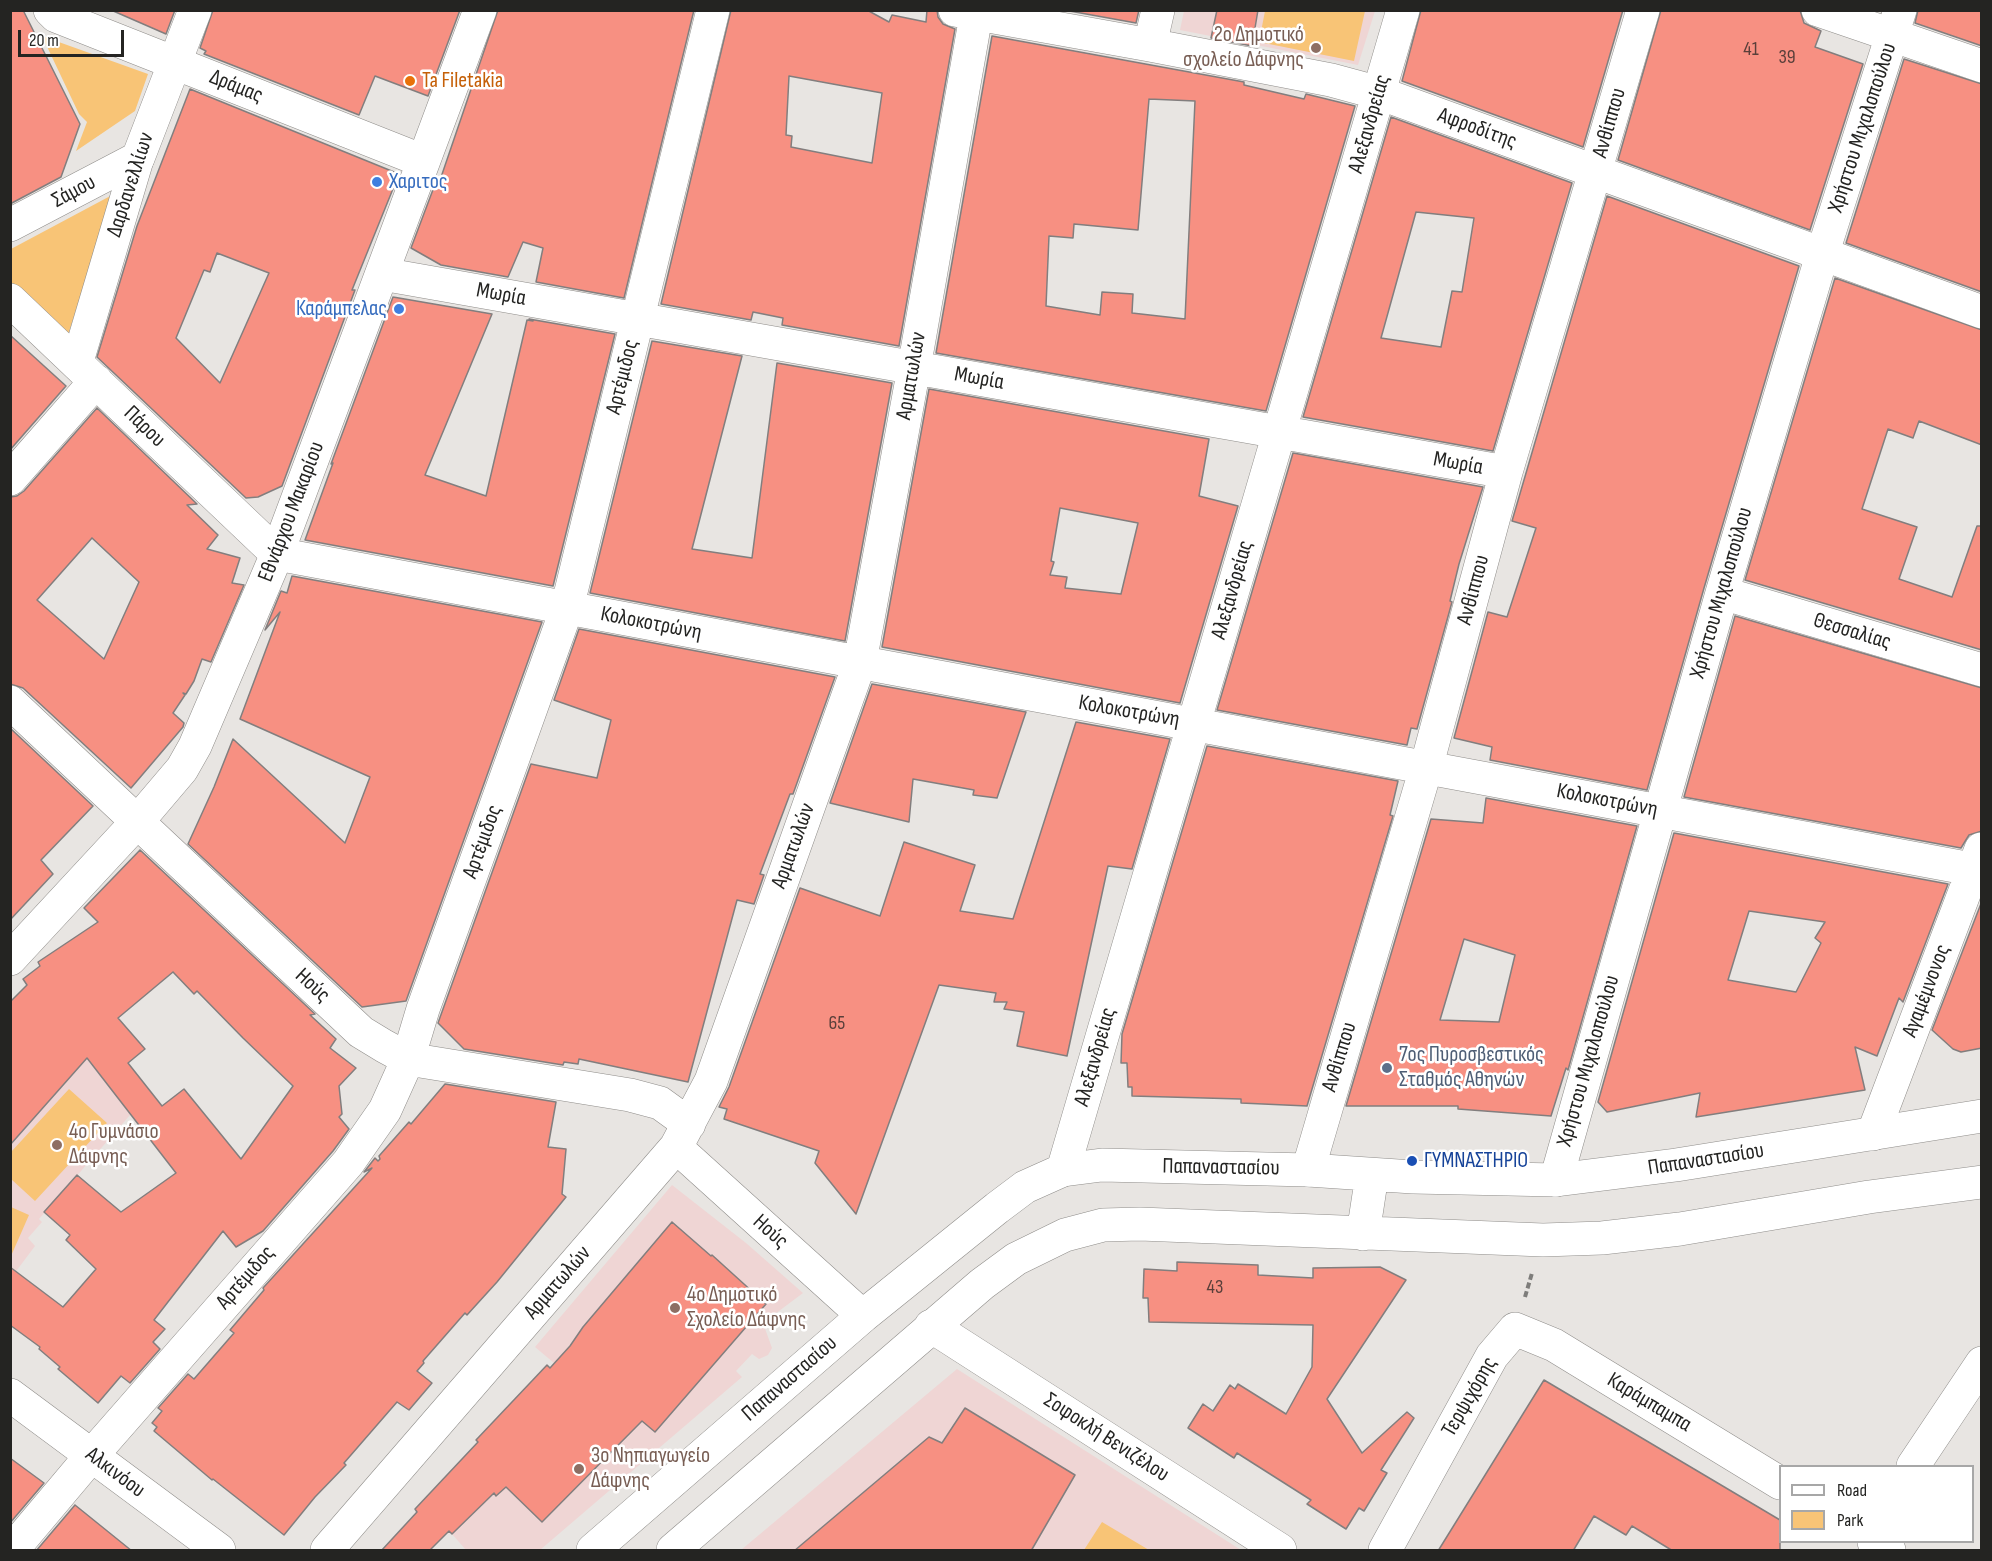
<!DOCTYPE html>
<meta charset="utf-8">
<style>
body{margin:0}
#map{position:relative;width:1992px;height:1561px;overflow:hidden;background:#e8e5e2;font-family:"Sofia Sans Condensed",sans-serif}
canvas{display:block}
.frame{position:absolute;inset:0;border:12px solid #242422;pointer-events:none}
.legend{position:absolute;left:1779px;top:1465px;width:195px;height:78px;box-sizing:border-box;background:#fff;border:2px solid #a7a7a7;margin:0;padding:8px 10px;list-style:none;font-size:18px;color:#242422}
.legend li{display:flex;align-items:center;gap:12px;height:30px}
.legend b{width:30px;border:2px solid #a7a7a7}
.scale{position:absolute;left:18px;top:30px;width:106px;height:27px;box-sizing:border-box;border:3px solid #242422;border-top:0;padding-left:8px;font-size:18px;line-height:21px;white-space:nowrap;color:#242422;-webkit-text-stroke:4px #fff;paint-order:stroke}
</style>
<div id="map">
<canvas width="1992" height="1561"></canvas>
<div class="frame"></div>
<ul class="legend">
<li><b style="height:8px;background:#fff"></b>Road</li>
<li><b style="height:16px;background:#f8c476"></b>Park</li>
</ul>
<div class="scale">20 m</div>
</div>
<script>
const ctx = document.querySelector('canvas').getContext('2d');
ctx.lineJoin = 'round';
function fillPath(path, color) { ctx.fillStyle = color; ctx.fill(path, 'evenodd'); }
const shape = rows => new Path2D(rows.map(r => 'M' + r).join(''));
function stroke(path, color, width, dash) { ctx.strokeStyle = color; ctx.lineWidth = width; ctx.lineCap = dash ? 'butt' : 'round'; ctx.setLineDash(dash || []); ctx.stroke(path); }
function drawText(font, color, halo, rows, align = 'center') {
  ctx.font = font + ' "Sofia Sans Condensed",sans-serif'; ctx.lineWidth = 5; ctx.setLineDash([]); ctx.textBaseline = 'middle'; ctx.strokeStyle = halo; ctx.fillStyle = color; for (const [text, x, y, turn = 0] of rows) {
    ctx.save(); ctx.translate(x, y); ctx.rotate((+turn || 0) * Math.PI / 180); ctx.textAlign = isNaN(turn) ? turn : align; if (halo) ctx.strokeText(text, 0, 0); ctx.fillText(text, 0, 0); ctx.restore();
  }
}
const education = shape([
 [1184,11,1375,11,1358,65,1180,30],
 [27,985,131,1114,39,1219,42,1222,28,1238,35,1246,11,1278,10,1002],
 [672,1185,746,1243,803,1293,763,1323,772,1348,768,1355,759,1359,752,1354,736,1371,742,1377,540,1550,466,1550,452,1534,494,1493,497,1496,546,1447,554,1363,535,1347],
 [957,1369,1241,1550,741,1550]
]);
const green = shape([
 [1265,11,1365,11,1354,61,1259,42],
 [42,36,148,74,135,111,76,151,87,122,79,114],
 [114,194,68,335,11,286,11,249],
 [69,1089,107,1123,35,1201,11,1179,11,1152],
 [11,1207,29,1215,11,1256],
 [1102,1522,1149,1550,1084,1550]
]);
const building = shape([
 [10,10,23,10,80,124,61,177,10,204,10,10],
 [111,10,175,10,166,34,111,10],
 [213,10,460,10,428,96,375,76,359,115,204,54,206,51,200,48,213,10],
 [498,10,694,10,624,298,536,282,543,248,523,242,508,277,441,265,411,248,434,187,437,189,498,10],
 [731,10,867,10,889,22,892,15,926,22,927,10,937,10,938,17,943,24,955,29,899,346,782,325,783,318,753,312,751,320,661,304,731,10],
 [789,76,882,93,872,163,791,147,792,136,786,135,789,76],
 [1064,10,1139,10,1136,23,1064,10],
 [1217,10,1258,10,1252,46,1211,38,1217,10],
 [1421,10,1623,10,1583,147,1402,81,1421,10],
 [1661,10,1800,10,1804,23,1821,31,1815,47,1863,64,1810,230,1618,160,1661,10],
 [1918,10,1982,10,1982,46,1915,23,1918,10],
 [992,36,1244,82,1244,85,1304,99,1306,94,1355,106,1266,411,936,353,992,36],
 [1149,99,1195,101,1185,319,1132,313,1133,294,1102,292,1100,315,1046,306,1049,236,1073,238,1074,224,1138,230,1149,99],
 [1904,59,1982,84,1982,292,1846,243,1904,59],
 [190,89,399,174,352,290,355,290,282,486,258,497,246,498,97,357,137,226,190,89],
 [217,253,269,273,220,383,176,338,204,270,210,272,217,253],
 [1391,117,1572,183,1493,451,1303,417,1391,117],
 [1416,212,1474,218,1462,292,1452,291,1441,347,1381,338,1416,212],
 [1607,196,1799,266,1704,588,1647,790,1490,760,1492,747,1454,738,1488,612,1507,617,1536,528,1512,521,1607,196],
 [1835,278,1982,330,1982,445,1919,421,1913,438,1888,429,1862,509,1917,527,1899,579,1952,597,1977,526,1982,526,1982,650,1745,580,1835,278],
 [393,297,492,314,425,475,486,496,527,320,533,321,529,319,615,334,553,586,305,540,333,463,331,464,393,297],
 [10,335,66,386,10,450,10,335],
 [652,341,742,356,692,549,752,558,777,363,892,383,845,641,590,593,652,341],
 [929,389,1209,439,1199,496,1238,506,1180,703,882,647,929,389],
 [1060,508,1138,523,1121,594,1065,588,1067,577,1050,575,1054,562,1051,561,1060,508],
 [97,408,197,504,187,505,218,535,207,549,240,558,232,583,244,585,211,662,202,659,194,681,186,694,183,693,185,695,173,713,184,723,183,727,131,788,23,688,10,684,10,497,17,496,24,491,97,408],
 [92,538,139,582,104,659,37,600,92,538],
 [1293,453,1483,487,1459,564,1450,601,1452,602,1417,729,1411,728,1407,745,1217,710,1293,453],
 [292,576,542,622,406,1001,362,1007,188,844,214,787,233,739,345,843,370,777,240,719,280,612,265,630,281,591,287,593,292,576],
 [1735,616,1982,688,1982,831,1969,835,1961,848,1684,797,1735,616],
 [579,629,835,677,793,794,790,794,760,874,764,875,754,904,737,900,688,1082,579,1059,578,1064,564,1062,563,1065,464,1049,438,1023,531,764,597,778,611,720,554,700,579,629],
 [872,684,1026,712,997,798,973,795,974,790,913,779,909,822,830,803,872,684],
 [1076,722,1170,739,1132,869,1108,866,1067,1056,1017,1046,1024,1012,1004,1009,1007,1002,994,1002,996,993,939,985,856,1214,815,1163,819,1151,724,1119,727,1109,719,1107,729,1087,800,888,880,916,904,842,975,865,960,911,1013,919,1076,722],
 [10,728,93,806,41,860,53,874,10,920,10,728],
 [1207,746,1398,781,1390,815,1393,816,1307,1106,1241,1103,1241,1099,1132,1096,1132,1087,1128,1087,1127,1063,1121,1063,1122,1034,1207,746],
 [1486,798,1637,826,1568,1070,1566,1068,1551,1116,1458,1109,1458,1106,1346,1106,1431,819,1483,823,1486,798],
 [1464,939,1515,955,1499,1022,1440,1020,1464,939],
 [1674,833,1948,884,1903,1002,1899,998,1877,1056,1855,1047,1865,1090,1696,1117,1700,1093,1607,1112,1598,1102,1674,833],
 [1749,911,1825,922,1815,938,1821,943,1796,992,1728,980,1749,911],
 [140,850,315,1014,310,1015,336,1039,330,1048,356,1068,339,1086,342,1114,339,1117,349,1129,333,1151,263,1231,236,1247,223,1231,154,1320,165,1329,153,1342,160,1349,130,1383,121,1376,98,1403,58,1369,60,1367,39,1349,40,1347,10,1325,10,1267,63,1307,96,1269,66,1240,70,1235,44,1212,77,1175,121,1212,176,1173,87,1058,10,1145,10,1002,27,985,23,979,40,966,38,962,98,922,84,908,140,850],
 [173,972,194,994,197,991,243,1038,293,1086,241,1159,184,1089,162,1106,128,1063,145,1049,118,1018,173,972],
 [1982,901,1982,1048,1961,1052,1953,1049,1932,1030,1982,901],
 [445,1084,556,1102,548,1147,566,1149,562,1194,566,1197,497,1282,467,1315,465,1313,423,1361,424,1363,417,1371,432,1383,409,1410,397,1402,344,1463,346,1465,315,1497,284,1535,213,1479,212,1480,154,1431,157,1427,152,1423,162,1411,158,1408,188,1374,194,1379,234,1333,230,1330,264,1290,263,1288,372,1168,364,1172,375,1158,378,1161,380,1159,379,1156,409,1122,411,1124,445,1084],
 [672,1222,711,1256,712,1255,766,1304,655,1432,642,1421,542,1522,506,1487,496,1496,494,1493,452,1534,449,1531,429,1551,381,1551,417,1512,415,1509,478,1442,476,1440,547,1365,550,1368,570,1346,583,1327,672,1222],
 [1177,1262,1258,1265,1258,1275,1313,1278,1313,1268,1380,1267,1406,1280,1327,1399,1362,1453,1407,1412,1414,1418,1381,1470,1387,1473,1364,1511,1359,1508,1346,1529,1307,1504,1311,1500,1237,1453,1234,1458,1188,1428,1203,1404,1213,1411,1230,1385,1235,1389,1238,1384,1286,1414,1312,1367,1313,1325,1149,1322,1148,1298,1143,1298,1144,1269,1177,1271,1177,1262],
 [1544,1380,1780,1520,1780,1551,1673,1551,1632,1526,1626,1535,1594,1516,1573,1551,1438,1551,1544,1380],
 [965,1408,1075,1475,1031,1551,794,1551,929,1437,942,1443,965,1408],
 [10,1458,44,1483,10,1523,10,1458],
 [75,1505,132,1551,36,1551,75,1505]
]);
const path = shape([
 [1525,1297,1532,1273]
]);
const pedestrian = shape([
 [77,363,138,158],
 [676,1147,863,1316]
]);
const minor = shape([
 [50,10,56,16,423,161],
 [955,10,1150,45,1331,80,1379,93,1982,312],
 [1818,10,1982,66],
 [1150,45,1158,10],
 [10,225,138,158,195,10],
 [382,274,1506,472],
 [10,300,277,554,1982,871],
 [10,479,96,381],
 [1722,593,1982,670],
 [10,702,361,1032,384,1046,408,1059,630,1095,660,1103,689,1124],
 [1873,1134,1981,849],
 [1063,1170,1403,10],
 [1308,1170,1426,768,1506,472,1643,10],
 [1556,1180,1722,593,1822,255,1900,10],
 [931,1326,1280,1550],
 [1913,1466,1982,1363],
 [1874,1542,1889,1550],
 [12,1550,92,1455,348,1163,385,1110,408,1059,423,1009,567,608,713,10],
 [327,1550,676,1147,711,1081,860,662,914,368,977,10],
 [1385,1550,1492,1356,1515,1329,1554,1345,1780,1483]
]);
const tertiary = shape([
 [10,959,137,822,182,769,195,746,277,554,480,10],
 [1363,1234,1372,1175],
 [10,1395,219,1550],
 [593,1550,863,1316,997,1208,1025,1187,1063,1170,1102,1165,1308,1170,1413,1177,1556,1180,1676,1165,1982,1116],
 [673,1550,982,1284,1016,1259,1065,1235,1103,1225,1140,1224,1543,1240,1602,1238,1680,1229,1869,1197,1982,1182]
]);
const markers = [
 [1316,48,6,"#8d6e63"],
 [410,81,6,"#e8710a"],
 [377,182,6,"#3f7fe0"],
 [399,309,6,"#3f7fe0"],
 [1387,1068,6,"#5c6f8a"],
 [57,1145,6,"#8d6e63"],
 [1412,1161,6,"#1a4fb4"],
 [675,1308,6,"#8d6e63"],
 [579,1469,6,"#8d6e63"]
];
const numberNames = [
 ["41",1751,50],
 ["39",1787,58],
 ["65",837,1024],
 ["43",1215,1288]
];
const educationNames = [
 ["2ο Δημοτικό",1304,35,"right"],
 ["σχολείο Δάφνης",1304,60,"right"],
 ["4ο Γυμνάσιο",69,1132],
 ["Δάφνης",69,1157],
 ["4ο Δημοτικό",687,1295],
 ["Σχολείο Δάφνης",687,1320],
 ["3ο Νηπιαγωγείο",591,1456],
 ["Δάφνης",591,1481]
];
const foodNames = [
 ["Ta Filetakia",422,81]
];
const streetNames = [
 ["Δράμας",236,87,22],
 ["Ανθίππου",1610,123,-74],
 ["Αλεξανδρείας",1370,124,-74],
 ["Χρήστου Μιχαλοπούλου",1863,128,-72],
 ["Αφροδίτης",1477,129,20],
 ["Δαρδανελλίων",131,185,-72],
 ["Σάμου",74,192,-28],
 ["Μωρία",501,295,10],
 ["Αρματωλών",912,376,-80],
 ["Αρτέμιδος",623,377,-76],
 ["Μωρία",979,379,10],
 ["Πάρου",144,427,44],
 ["Μωρία",1458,464,10],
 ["Εθνάρχου Μακαρίου",292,512,-69],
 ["Αλεξανδρείας",1233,590,-74],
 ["Ανθίππου",1474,590,-75],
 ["Χρήστου Μιχαλοπούλου",1722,593,-74],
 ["Κολοκοτρώνη",651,624,11],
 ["Θεσσαλίας",1852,632,17],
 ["Κολοκοτρώνη",1129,712,10],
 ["Κολοκοτρώνη",1607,801,11],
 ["Αρτέμιδος",483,842,-70],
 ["Αρματωλών",794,846,-70],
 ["Ηούς",312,986,43],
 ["Αγαμέμνονος",1927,991,-69],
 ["Αλεξανδρείας",1096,1057,-74],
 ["Ανθίππου",1340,1057,-73],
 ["Χρήστου Μιχαλοπούλου",1589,1061,-74],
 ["Παπαναστασίου",1706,1160,-9],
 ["Παπαναστασίου",1221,1168,1],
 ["Ηούς",770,1232,42],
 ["Αρτέμιδος",246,1278,-49],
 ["Αρματωλών",558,1283,-49],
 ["Παπαναστασίου",790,1379,-41],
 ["Τερψιχόρης",1470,1397,-60],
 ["Καράμπαμπα",1649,1403,31],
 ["Σοφοκλή Βενιζέλου",1106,1438,33],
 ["Αλκινόου",115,1473,37]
];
const shopNames = [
 ["Χαριτος",389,182],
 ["Καράμπελας",387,309,"right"]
];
const serviceNames = [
 ["7ος Πυροσβεστικός",1399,1055],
 ["Σταθμός Αθηνών",1399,1080]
];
const transitNames = [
 ["ΓΥΜΝΑΣΤΗΡΙΟ",1424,1161]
];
fillPath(education, '#efd5d4');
fillPath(green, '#f8c476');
fillPath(building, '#f79082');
stroke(building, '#827e7e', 1.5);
stroke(pedestrian, '#8f8d8a', 33);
stroke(minor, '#8f8d8a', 34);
stroke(tertiary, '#8f8d8a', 34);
stroke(path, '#7e7d7b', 4, [6, 3]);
stroke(pedestrian, '#fff', 32);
stroke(minor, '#fff', 33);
stroke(tertiary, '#fff', 33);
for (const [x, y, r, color] of markers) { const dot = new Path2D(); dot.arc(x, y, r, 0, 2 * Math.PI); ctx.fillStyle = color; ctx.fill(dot); stroke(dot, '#fff', 2); }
drawText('20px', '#593f3a', null, numberNames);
drawText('22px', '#785e54', '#fff', educationNames, 'left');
drawText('22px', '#c56008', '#fff', foodNames, 'left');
drawText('22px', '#242422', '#fff', streetNames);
drawText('22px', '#366cbe', '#fff', shopNames, 'left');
drawText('22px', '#4e5e75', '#fff', serviceNames, 'left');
drawText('22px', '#164399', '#fff', transitNames, 'left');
</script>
